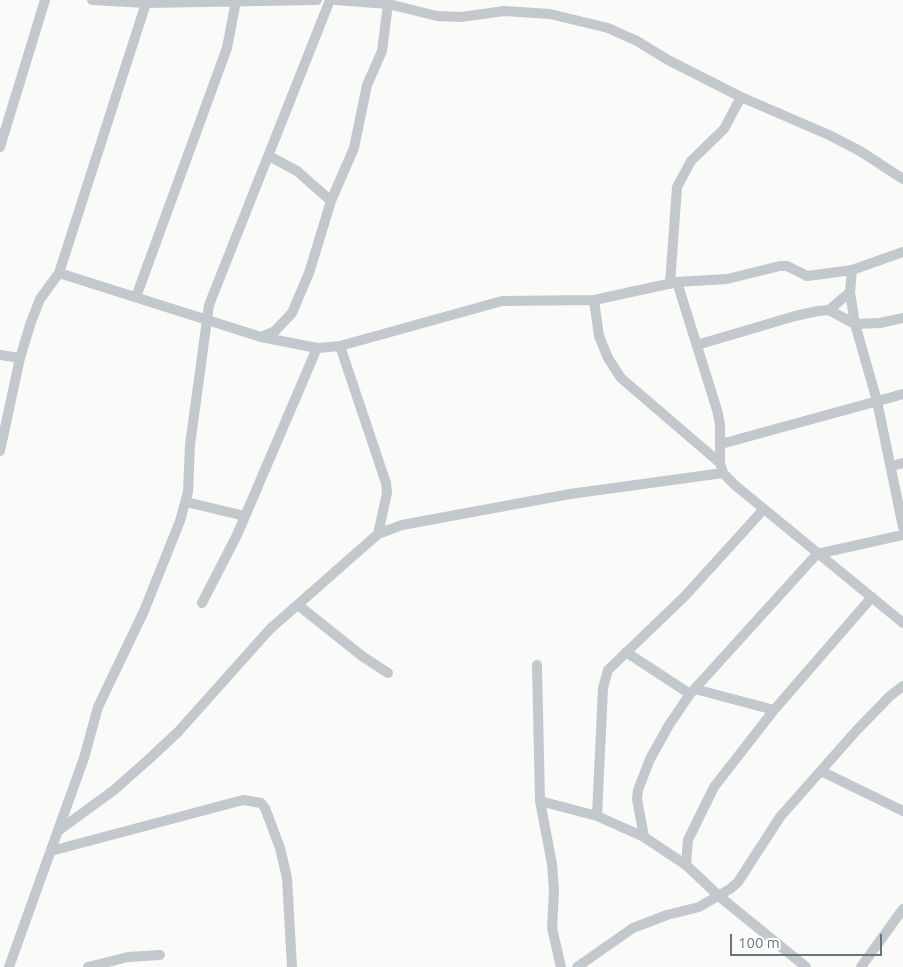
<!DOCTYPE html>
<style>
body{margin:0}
#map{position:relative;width:903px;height:967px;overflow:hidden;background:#fafaf8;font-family:Ubuntu,sans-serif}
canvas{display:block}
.scale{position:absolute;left:730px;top:934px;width:152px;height:22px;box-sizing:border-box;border:2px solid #657683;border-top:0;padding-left:6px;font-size:15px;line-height:18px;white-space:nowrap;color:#657683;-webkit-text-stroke:4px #fff;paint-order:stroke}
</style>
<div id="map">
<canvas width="903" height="967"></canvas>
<div class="scale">100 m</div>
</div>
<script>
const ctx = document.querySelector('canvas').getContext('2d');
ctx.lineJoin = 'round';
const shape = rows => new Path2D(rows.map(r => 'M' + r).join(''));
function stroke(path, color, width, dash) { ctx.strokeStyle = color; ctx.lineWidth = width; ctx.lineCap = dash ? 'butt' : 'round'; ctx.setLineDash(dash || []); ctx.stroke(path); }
const minor = shape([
 [92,0,146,3,317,0],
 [336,0,388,4,437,16,461,17,504,11,550,14,608,28,637,41,668,60,741,97,829,135,860,151,903,179],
 [0,147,45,0],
 [269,156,297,171,331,201],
 [852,270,850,292,855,324,877,401,903,527],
 [59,273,261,337,317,348,340,346,502,301,594,300,677,282,727,279,780,266,787,266,807,276,815,275,852,270,903,252],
 [677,282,717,410,720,424,720,463],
 [670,284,677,187,691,161,724,129,741,97],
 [136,297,227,48,236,1],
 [594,300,599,336,608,358,621,378,720,463,723,473,736,486,903,623],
 [829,310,850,292],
 [261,337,275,331,292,313,309,273,331,201,354,148,367,85,382,51,388,4],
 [697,345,795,316,818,311,829,310,855,324,880,323,903,318],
 [340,346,386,483,387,493,378,534],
 [0,355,20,358],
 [721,444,903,394],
 [0,451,20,358,31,322,40,299,59,273,147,0],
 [891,466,903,463],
 [186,502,245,516],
 [202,603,237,535,317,348],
 [298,605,362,656,388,673],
 [626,652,690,694],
 [537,665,540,801,552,864,554,891,552,928,561,967],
 [695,689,774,710],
 [821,771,903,811],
 [540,801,597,816,644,837,686,865,720,897,806,967],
 [597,816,603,688,608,670,685,596,763,510],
 [58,831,114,790,148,760,178,732,270,629,378,534,402,525,570,494,723,473],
 [644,837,637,799,638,790,650,759,669,725,690,694,817,554,903,535],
 [51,851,243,800,261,803,265,808,280,848,287,878,292,967],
 [686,865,688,840,714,787,774,710,872,597],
 [9,967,84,758,98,707,144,611,180,521,188,492,190,445,209,305,330,0],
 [88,967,128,957,160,955],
 [577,967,633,928,667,915,699,907,730,889,738,882,780,817,856,731,890,696,903,686],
 [861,967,903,909]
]);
stroke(minor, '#c3c8cc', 10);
</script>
